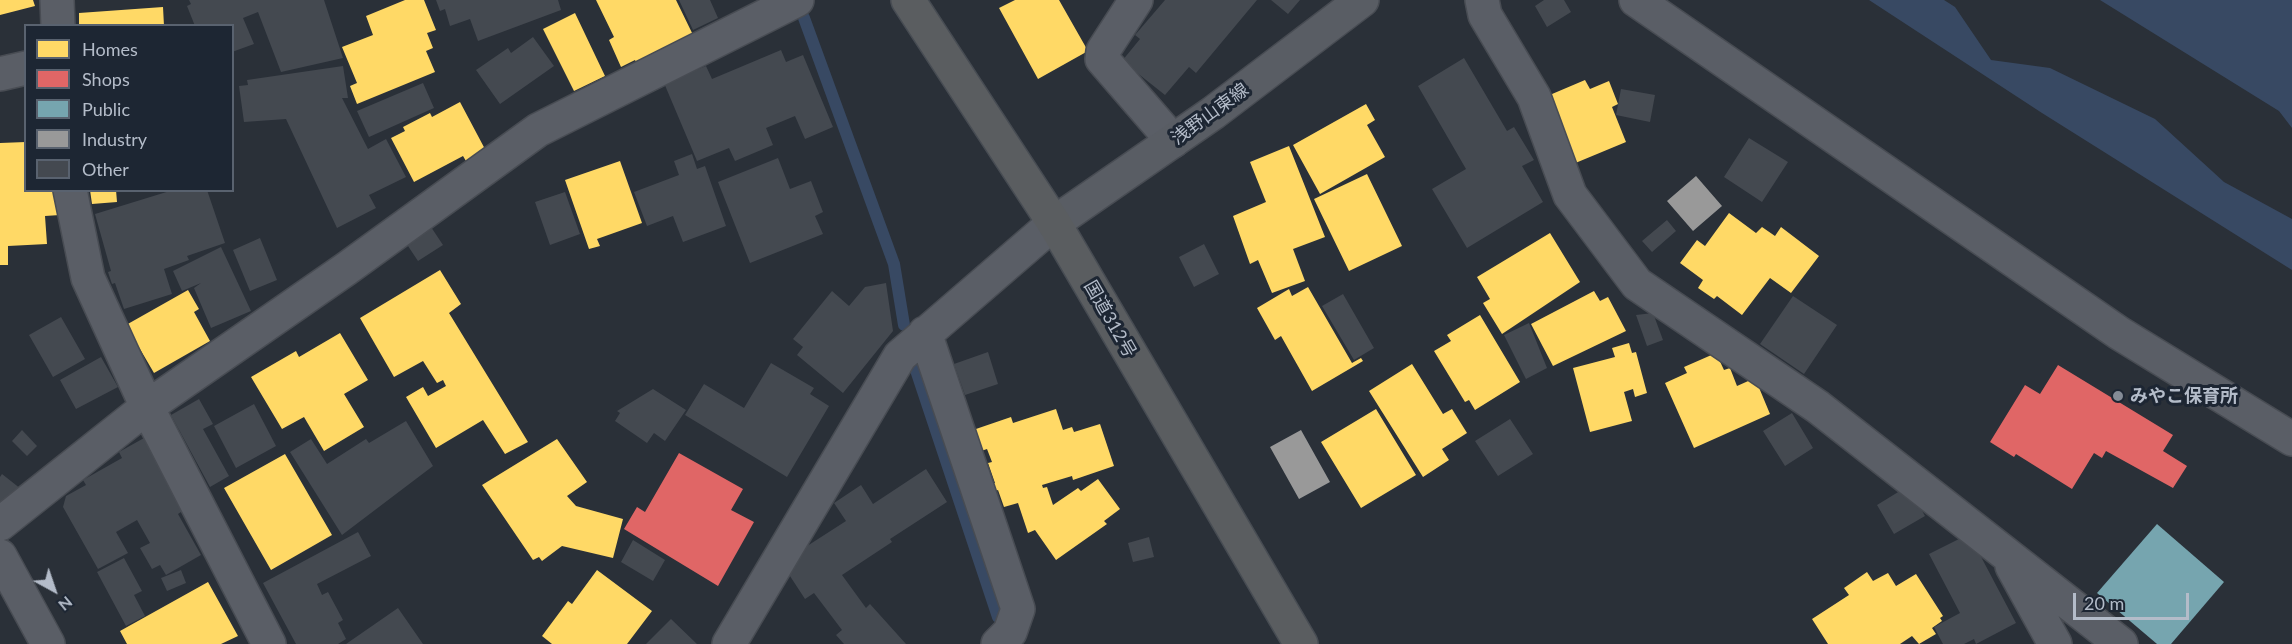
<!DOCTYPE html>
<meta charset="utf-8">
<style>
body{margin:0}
#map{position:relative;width:2292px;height:644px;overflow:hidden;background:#2a3038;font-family:Lato,sans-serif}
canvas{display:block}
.legend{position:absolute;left:24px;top:24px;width:210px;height:168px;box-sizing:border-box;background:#1d2633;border:2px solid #59626f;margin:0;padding:8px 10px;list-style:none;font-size:18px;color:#b4bcc9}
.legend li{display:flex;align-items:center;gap:12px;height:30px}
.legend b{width:30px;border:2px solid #59626f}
.north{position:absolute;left:24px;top:560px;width:60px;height:60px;-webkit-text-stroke:4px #1d2633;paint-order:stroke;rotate:140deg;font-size:16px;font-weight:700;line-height:24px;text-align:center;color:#b4bcc9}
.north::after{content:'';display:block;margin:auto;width:21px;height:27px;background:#b4bcc9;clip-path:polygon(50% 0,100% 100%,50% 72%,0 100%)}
.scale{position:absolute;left:2073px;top:593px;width:116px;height:27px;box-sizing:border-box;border:3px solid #b4bcc9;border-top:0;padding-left:8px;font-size:18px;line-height:21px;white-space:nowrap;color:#b4bcc9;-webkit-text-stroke:4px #1d2633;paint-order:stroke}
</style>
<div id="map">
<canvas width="2292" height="644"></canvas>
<ul class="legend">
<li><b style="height:16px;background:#ffd966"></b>Homes</li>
<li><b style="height:16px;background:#e06666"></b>Shops</li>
<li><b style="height:16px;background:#76a5af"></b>Public</li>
<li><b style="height:16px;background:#999"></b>Industry</li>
<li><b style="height:16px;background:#444950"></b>Other</li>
</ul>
<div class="north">N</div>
<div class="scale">20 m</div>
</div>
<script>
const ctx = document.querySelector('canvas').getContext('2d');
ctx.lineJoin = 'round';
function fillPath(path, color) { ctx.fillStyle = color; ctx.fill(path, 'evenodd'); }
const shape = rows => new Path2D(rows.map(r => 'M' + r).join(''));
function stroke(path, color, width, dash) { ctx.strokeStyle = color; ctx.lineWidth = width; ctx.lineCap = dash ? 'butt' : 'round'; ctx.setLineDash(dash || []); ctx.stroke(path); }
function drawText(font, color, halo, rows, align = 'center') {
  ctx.font = font + ' Lato,"Noto Sans JP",sans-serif'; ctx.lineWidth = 6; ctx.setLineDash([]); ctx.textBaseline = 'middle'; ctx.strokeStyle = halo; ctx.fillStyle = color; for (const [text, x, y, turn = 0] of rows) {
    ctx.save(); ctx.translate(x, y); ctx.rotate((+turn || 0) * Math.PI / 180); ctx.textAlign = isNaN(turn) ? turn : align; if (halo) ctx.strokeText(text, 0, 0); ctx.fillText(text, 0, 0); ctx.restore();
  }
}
const water = shape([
 [1869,0,1944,0,1955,7,1991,60,2050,68,2155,119,2224,182,2292,219,2292,270,2042,113],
 [2100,0,2292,0,2292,128,2279,111]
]);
const homes = shape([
 [0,0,33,0,35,6,0,15],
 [405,0,424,0,436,30,427,33,433,48,426,51,435,72,357,104,350,86,357,83,342,47,373,35,366,16],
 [596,0,676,0,694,37,637,64,635,60,621,67,609,40,614,37],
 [1015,0,1059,0,1088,51,1038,79,999,8],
 [163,7,164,26,79,26,79,13],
 [575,13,605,76,574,91,543,29],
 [1585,80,1590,89,1609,81,1618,104,1612,107,1626,142,1573,164,1545,97],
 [460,102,486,151,466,161,463,156,414,182,391,138,405,131,403,127,430,113,432,117],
 [1366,104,1375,120,1367,125,1385,157,1320,194,1293,145],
 [26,142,26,190,57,190,60,215,45,216,47,244,8,246,8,265,0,265,0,143],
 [1289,146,1325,237,1293,249,1305,281,1272,293,1258,260,1250,264,1233,216,1266,202,1250,162],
 [620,161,642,223,597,239,600,246,589,249,565,180],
 [1367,174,1402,246,1349,271,1314,199],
 [90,190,116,190,117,202,92,204],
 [1729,213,1756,233,1762,227,1775,236,1781,227,1819,256,1791,293,1770,278,1742,315,1717,296,1714,299,1698,288,1703,280,1680,263,1697,240,1705,246],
 [1550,233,1580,282,1502,334,1483,303,1490,299,1477,277],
 [440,270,461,304,449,313,528,442,505,454,483,420,436,448,406,397,423,387,428,396,446,386,443,380,437,383,423,361,394,377,360,318],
 [1308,287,1352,363,1361,358,1363,361,1312,391,1281,336,1275,340,1257,308,1289,289,1292,296],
 [188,290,199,309,194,312,210,341,154,373,126,325],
 [1594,291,1600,301,1608,297,1626,331,1553,366,1531,324],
 [1480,315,1520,382,1475,410,1469,400,1465,402,1434,351,1451,341,1447,335],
 [340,333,368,380,344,394,364,427,324,451,304,417,282,429,251,377,296,351,299,357],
 [1629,343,1632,353,1636,352,1647,393,1635,397,1633,389,1624,392,1632,421,1590,432,1573,368,1615,357,1612,348],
 [1716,353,1724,370,1730,368,1737,386,1755,378,1770,414,1694,448,1665,383,1687,373,1684,367],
 [1412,364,1443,414,1452,409,1467,433,1442,449,1449,460,1423,477,1369,391],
 [1056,409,1063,430,1072,427,1074,432,1100,424,1114,466,1073,480,1072,476,1042,485,1043,488,1047,487,1053,505,1078,488,1081,491,1098,479,1120,509,1104,521,1107,524,1056,560,1035,530,1028,533,1018,503,1004,507,998,490,993,492,990,484,995,483,988,463,992,462,987,449,981,451,973,430,1011,417,1013,423],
 [1376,409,1416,475,1361,508,1321,442],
 [557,439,587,482,567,496,576,506,623,519,613,558,562,546,542,561,539,557,533,560,482,485],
 [285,454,332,535,271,570,224,488],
 [597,570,652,611,627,644,552,644,542,636,568,601,572,604],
 [1867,572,1873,581,1888,573,1896,586,1916,574,1943,616,1940,618,1942,621,1932,628,1936,634,1919,644,1912,636,1900,644,1828,644,1812,619,1849,595,1844,588],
 [208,582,238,636,221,644,127,644,120,631]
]);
const shops = shape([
 [2058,365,2173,435,2163,451,2187,466,2173,488,2106,451,2102,458,2094,453,2072,489,2016,454,2014,457,1990,442,2025,385,2040,394],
 [679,453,743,489,731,510,754,522,718,586,624,529,637,507,645,512]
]);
const public = shape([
 [2157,524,2224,582,2171,644,2157,644,2097,593]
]);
const industry = shape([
 [1696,176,1722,206,1693,231,1667,201],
 [1301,430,1330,482,1299,499,1270,447]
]);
const stream = shape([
 [804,18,894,264,904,325],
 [913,361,998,617]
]);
const building = shape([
 [189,0,324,0,343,58,281,72,258,12,243,18,254,44,232,52,232,26,195,26,187,6,191,4],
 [436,0,558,0,561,10,478,41,470,19,450,26,445,9,440,11],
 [679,0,710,0,718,18,693,30],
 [1165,0,1257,0,1196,73,1189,67,1165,95,1122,61,1140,39,1135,35],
 [1271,0,1300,0,1288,14],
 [1544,0,1564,0,1571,12,1547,27,1535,6],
 [533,37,554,66,500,104,476,70,508,48,511,53],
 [781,50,786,62,803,55,833,127,805,139,795,116,766,128,773,145,735,161,729,148,697,161,664,83,706,66,712,79],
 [1464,58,1507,131,1514,127,1534,160,1522,166,1543,202,1467,248,1432,189,1466,169,1418,86],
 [343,66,348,98,342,98,368,149,386,139,406,177,369,195,376,208,337,228,286,119,244,122,239,86,248,85,247,80],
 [423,83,434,108,369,137,357,111],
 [1621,89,1655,95,1650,122,1616,115],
 [1749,138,1788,162,1762,202,1724,177],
 [692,154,697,169,705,166,726,226,683,242,673,216,647,226,634,192,679,175,674,161],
 [778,158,790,189,811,181,823,212,815,216,823,234,750,263,718,182],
 [173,190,207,190,225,243,187,256,189,260,164,269,172,294,124,309,115,283,112,284,108,272,111,271,95,214],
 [565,192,580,234,550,245,535,202],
 [1667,220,1676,231,1652,252,1642,241],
 [431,227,443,245,418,261,406,243],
 [260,238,277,280,250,291,233,250],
 [1204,244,1219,274,1194,287,1179,257],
 [221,247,251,311,211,328,194,288,201,283,182,291,173,271],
 [886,283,893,331,843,393,797,355,803,347,793,339,832,291,849,306,865,287],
 [1343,294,1374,348,1354,360,1322,306],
 [1793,296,1837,325,1804,374,1760,344],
 [1653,313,1663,340,1647,346,1636,315],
 [61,317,85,359,53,377,29,335],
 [1529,323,1547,368,1526,379,1504,335],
 [988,352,998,384,965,395,954,364],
 [101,357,118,387,76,409,60,380],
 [771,363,814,388,810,394,829,406,787,477,685,415,704,384,744,408],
 [653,389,686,410,665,441,654,433,647,443,615,421,620,413,617,411],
 [199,399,213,424,203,429,229,476,210,487,171,415],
 [254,404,276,446,236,468,214,426],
 [1792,413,1813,448,1785,466,1763,431],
 [1510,419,1533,454,1498,476,1475,441],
 [406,421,433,466,342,535,290,452,311,439,327,464,366,439,369,443],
 [22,430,37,446,27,456,12,441],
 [144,438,184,510,178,514,201,555,166,575,160,565,152,569,140,548,150,543,137,520,116,532,128,553,98,569,63,507,66,496,86,485,83,480,122,458,119,452],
 [926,469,947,502,890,539,892,542,842,575,866,608,870,604,906,644,844,644,836,635,842,630,814,593,805,599,788,573,804,548,846,521,834,503,861,485,873,504],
 [2,474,21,489,0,505,0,477],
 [1908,486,1925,516,1894,534,1877,505],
 [358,532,371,556,317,584,322,595,328,592,343,620,338,623,346,639,338,644,296,644,263,583],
 [1969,534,2016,623,1976,644,1974,639,1964,644,1943,644,1934,627,1960,613,1929,554],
 [1149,537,1154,557,1133,562,1128,543],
 [633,540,665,560,653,581,621,562],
 [124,558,142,591,134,595,145,616,126,626,97,572],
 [181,570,186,583,167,591,161,578],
 [398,608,423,644,346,644],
 [671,619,697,644,646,644]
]);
const street = shape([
 [57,0,58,26],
 [1136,0,1103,51,1102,59,1173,141],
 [1482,0,1485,15,1534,97,1570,195,1637,284,1818,407,2121,644],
 [1636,0,2119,333,2292,439],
 [0,74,26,68],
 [70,190,88,278,147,407,269,644],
 [925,333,1018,609,1010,632,998,644],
 [0,524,147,407,346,269,538,130,797,0],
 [0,556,48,644],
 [2012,566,2055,644],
 [729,644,900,356,1054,223]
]);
const secondary = shape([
 [1054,223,1213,113,1362,0]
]);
const highway = shape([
 [908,0,1054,223,1301,644]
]);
const markers = [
 [2118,396,6,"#848b96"]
];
const streetNames = [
 ["浅野山東線",1210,114,-36],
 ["国道312号",1110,319,60]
];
const poiNames = [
 ["みやこ保育所",2130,396]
];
fillPath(water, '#384963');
fillPath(homes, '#ffd966');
fillPath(shops, '#e06666');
fillPath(public, '#76a5af');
fillPath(industry, '#999');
stroke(stream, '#384963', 12);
fillPath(building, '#444950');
stroke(street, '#484c53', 36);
stroke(secondary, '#484c53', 36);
stroke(highway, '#474c53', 36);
stroke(street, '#5a5e66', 33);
stroke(secondary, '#595d64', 33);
stroke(highway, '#5a5d60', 33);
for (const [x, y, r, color] of markers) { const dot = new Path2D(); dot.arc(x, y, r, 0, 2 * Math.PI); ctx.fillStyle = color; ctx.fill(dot); stroke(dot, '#1d2633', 2); }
drawText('18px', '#b4bcc9', '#1d2633', streetNames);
drawText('bold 18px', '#b4bcc9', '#1d2633', poiNames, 'left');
</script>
